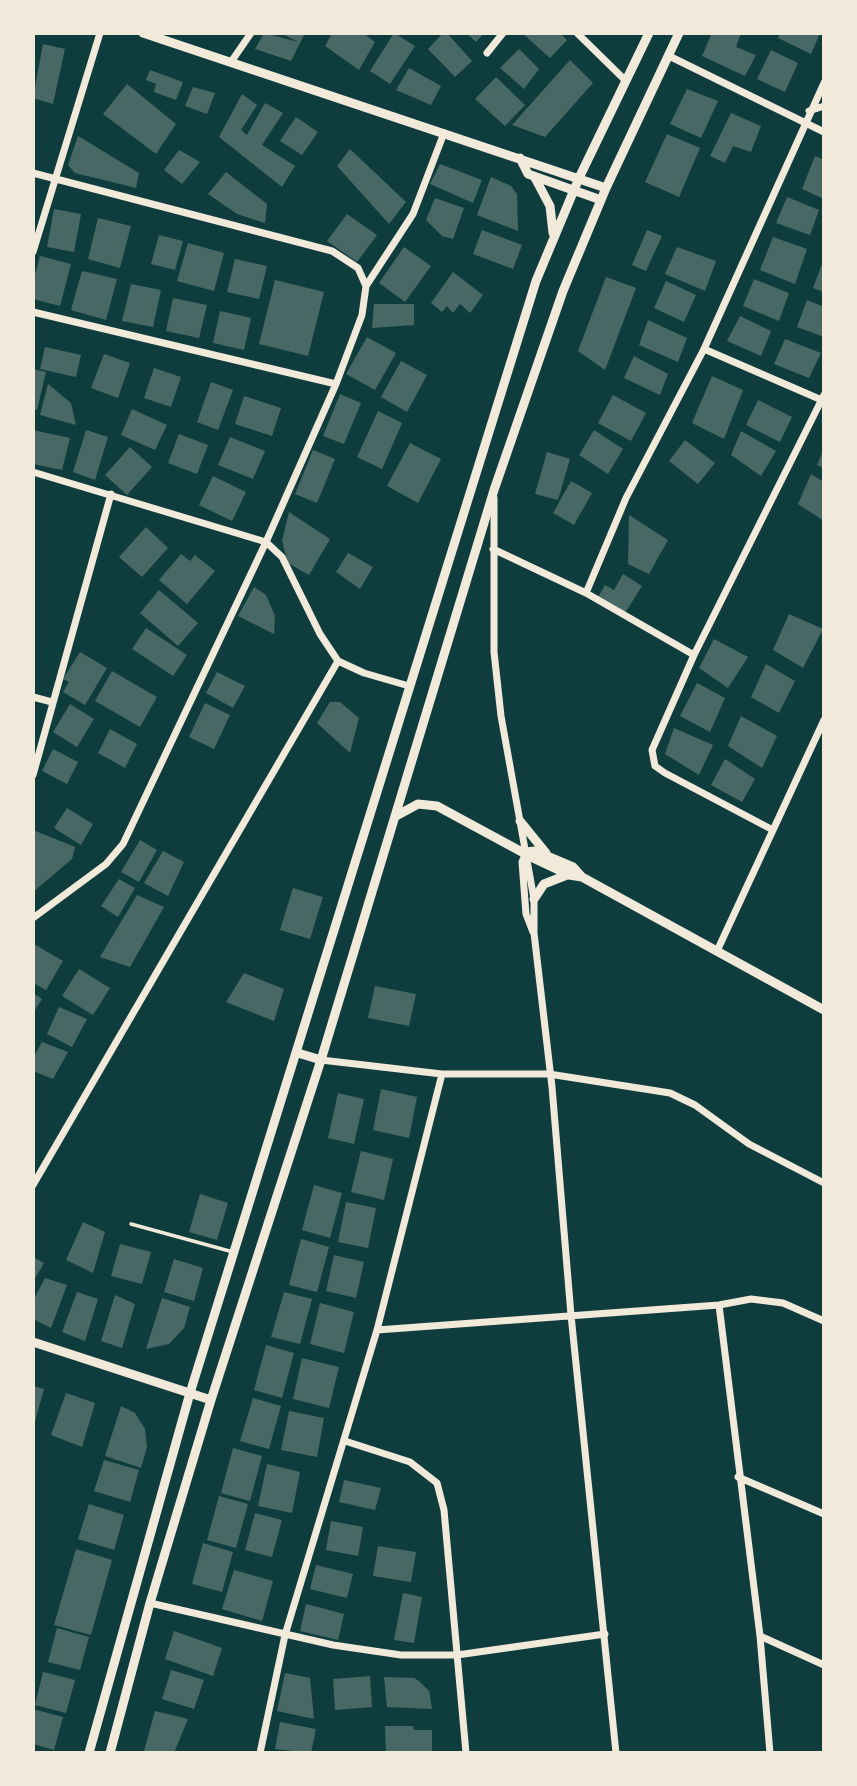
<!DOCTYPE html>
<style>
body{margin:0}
#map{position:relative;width:857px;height:1786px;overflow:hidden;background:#0f3d3e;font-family:"Golos Text",sans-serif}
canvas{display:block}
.frame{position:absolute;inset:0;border:35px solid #f1e9da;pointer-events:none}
</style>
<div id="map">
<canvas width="857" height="1786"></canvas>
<div class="frame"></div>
</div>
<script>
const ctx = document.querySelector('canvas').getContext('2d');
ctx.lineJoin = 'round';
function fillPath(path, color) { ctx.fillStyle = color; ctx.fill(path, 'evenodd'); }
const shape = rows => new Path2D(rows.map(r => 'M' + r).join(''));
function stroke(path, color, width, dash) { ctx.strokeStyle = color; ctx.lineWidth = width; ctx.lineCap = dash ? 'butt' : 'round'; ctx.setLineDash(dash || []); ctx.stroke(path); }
const building = shape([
 [264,33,298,42,281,33,305,33,291,61,255,49],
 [332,33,363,33,375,42,359,70,325,46],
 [394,33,415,46,390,84,370,71],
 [443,33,447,33,472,61,455,77,428,49],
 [466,33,484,33,476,42],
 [522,33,560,33,567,40,550,58],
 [712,33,741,33,736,47,756,55,745,76,702,56],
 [780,33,820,33,811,54,778,38],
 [43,44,65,49,53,104,33,98],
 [519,49,539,69,524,89,500,68],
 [771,50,798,63,785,92,757,79],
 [570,60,593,83,545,137,512,125],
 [409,68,441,86,431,105,396,90],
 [150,70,183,82,176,100,154,92,156,84,146,80],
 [496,77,525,105,505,126,475,99],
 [127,84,176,124,156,154,103,114],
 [193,87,215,93,207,114,185,106],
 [687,89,718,101,701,138,670,124],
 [242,94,257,105,241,130,247,135,265,103,283,113,262,145,295,166,282,187,219,137],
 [731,113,761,126,751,152,733,146,725,163,710,156],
 [296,117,318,132,302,155,280,141],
 [667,134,700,148,679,197,645,182],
 [78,136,139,173,136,188,75,173,68,165],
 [350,149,406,202,389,224,337,166],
 [179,150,200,162,182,184,164,170],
 [815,156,824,160,824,199,802,189],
 [440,164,482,180,473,203,430,184],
 [226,172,267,204,265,223,237,214,208,194],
 [491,177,511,186,517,194,518,231,477,215],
 [787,197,819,210,810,235,776,223],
 [435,198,464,208,453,239,442,236,426,220],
 [54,209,81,214,74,252,47,247],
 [347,214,377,235,357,262,327,241],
 [98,218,131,226,120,268,88,259],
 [482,230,522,245,513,269,473,254],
 [647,230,662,236,646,271,632,265],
 [159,235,183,241,175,270,151,264],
 [773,237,807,249,795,284,760,270],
 [188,243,224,253,214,291,177,281],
 [404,247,431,266,405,302,379,283],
 [677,247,716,261,705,291,665,274],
 [40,256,71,264,60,306,33,299,33,282],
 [235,259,267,266,259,299,227,292],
 [824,259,824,292,813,288],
 [82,271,117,279,106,320,71,310],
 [453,272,483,295,470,313,460,304,453,313,447,306,442,312,431,303],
 [606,277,636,288,605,370,578,351],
 [754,279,789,293,779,321,743,306],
 [275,280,324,292,308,356,259,344],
 [666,281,696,295,684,322,654,308],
 [131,284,161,290,153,327,122,321],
 [173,298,207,305,199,338,166,331],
 [807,300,824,307,824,337,797,327],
 [374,304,414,304,414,325,372,328],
 [220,311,251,318,244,350,213,343],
 [740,316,771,331,761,356,727,341],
 [648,320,687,338,678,362,639,345],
 [367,337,396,353,375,390,346,374],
 [785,339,821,353,809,378,774,364],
 [45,347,81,355,76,377,40,369],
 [104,354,130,363,118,398,91,388],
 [634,356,668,374,660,395,624,378],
 [401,361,427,375,407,412,381,397],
 [154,368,181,377,171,407,144,398],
 [33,369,46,372,37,410,33,409],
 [712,376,743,390,724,439,692,423],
 [211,382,233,390,218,430,197,422],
 [48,384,71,403,76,425,40,415],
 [340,394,361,403,344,444,323,436],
 [613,395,646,413,631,441,598,423],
 [244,396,281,408,272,436,235,424],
 [758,400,792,417,780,442,746,425],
 [132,409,167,425,155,450,121,435],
 [378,411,402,423,382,469,357,457],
 [33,430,70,438,62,470,33,464],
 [86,430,108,437,95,480,73,472],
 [594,430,623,449,608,474,579,455],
 [741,431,776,451,761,476,731,455],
 [179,434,208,445,197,474,168,463],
 [230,437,265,451,253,479,218,465],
 [685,440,715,463,698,484,669,461],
 [410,443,441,459,418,503,387,486],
 [130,447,152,467,127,495,105,475],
 [824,449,824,468,817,465],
 [313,450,335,459,317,503,295,494],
 [547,452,570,459,558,500,535,494],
 [811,474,824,482,824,521,798,504],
 [213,476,246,492,232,521,199,505],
 [571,481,592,493,574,525,553,513],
 [289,512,330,539,309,575,288,563,282,541],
 [629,515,668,540,649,574,628,564],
 [146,527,168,548,142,577,119,557],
 [348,553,373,567,360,589,336,572],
 [181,554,190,561,195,555,215,571,187,604,159,580],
 [623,574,642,586,625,613,598,597,605,585,614,590],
 [254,587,266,595,275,616,274,634,238,616],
 [159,590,198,623,178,646,140,613],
 [789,614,823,629,803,668,773,650],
 [146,628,187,655,173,676,132,649],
 [714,639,748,657,728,688,699,668],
 [80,652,107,668,85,705,63,692,69,682,63,679],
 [766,664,795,681,779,713,751,697],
 [112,671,157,697,140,727,95,701],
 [217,672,245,686,233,708,206,693],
 [697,683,725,698,710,732,680,716],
 [330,702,340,702,359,718,350,753,317,723],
 [205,703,230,715,214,749,189,737],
 [70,704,94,719,77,747,53,732],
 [741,716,777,736,762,768,728,746],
 [674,728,713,745,699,775,665,754],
 [110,729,137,744,125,768,98,753],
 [53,749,78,762,67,784,42,771],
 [725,759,755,779,742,802,711,785],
 [67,808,93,824,81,845,54,828],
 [33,830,75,847,72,859,33,892],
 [140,840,157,850,139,882,121,872],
 [163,851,184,862,168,896,144,883],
 [119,879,135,888,118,917,101,906],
 [293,888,323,897,310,939,280,930],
 [137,895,164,907,130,967,100,957],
 [34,944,63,961,46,990,33,983],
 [79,969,110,988,93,1015,62,996],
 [244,973,284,989,274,1021,226,1002],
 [375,986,416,994,409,1026,368,1018],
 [33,993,42,999,33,1013],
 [59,1007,87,1019,72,1047,47,1034],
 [42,1042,68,1052,53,1079,33,1071,33,1058],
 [381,1089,417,1097,409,1138,373,1130],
 [338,1093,364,1099,354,1144,328,1138],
 [361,1151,393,1159,384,1200,351,1192],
 [314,1185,342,1193,330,1238,302,1230],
 [200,1194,228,1203,217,1240,189,1232],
 [346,1202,376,1208,368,1248,338,1242],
 [83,1222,105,1232,93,1273,66,1260],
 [301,1239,329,1247,317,1292,289,1285],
 [120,1244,151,1252,142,1284,111,1276],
 [334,1255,364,1262,356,1298,326,1291],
 [33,1257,44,1263,33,1282],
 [174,1259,203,1268,194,1301,164,1292],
 [45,1278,67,1285,51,1328,33,1319,33,1301],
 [77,1292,98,1299,85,1341,62,1332],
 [284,1292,312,1299,300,1344,271,1337],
 [115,1295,135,1304,122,1348,101,1341],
 [162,1298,190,1307,184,1328,169,1344,146,1349],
 [320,1303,354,1312,344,1353,310,1344],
 [266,1345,294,1353,282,1398,254,1390],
 [302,1358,339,1367,329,1408,293,1399],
 [33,1386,44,1389,34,1425,33,1425],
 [66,1393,95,1403,82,1447,51,1435],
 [253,1398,281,1406,269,1449,240,1441],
 [121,1406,135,1413,145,1429,147,1447,141,1468,105,1456],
 [289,1411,324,1418,317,1457,281,1450],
 [233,1448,262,1456,250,1501,221,1493],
 [104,1460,139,1470,130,1502,94,1491],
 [267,1464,300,1472,292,1513,258,1506],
 [344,1480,381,1488,375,1510,339,1502],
 [219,1496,248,1504,236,1548,207,1540],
 [89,1504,124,1515,114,1550,78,1539],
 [255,1513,282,1520,272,1557,245,1550],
 [331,1521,363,1527,358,1556,326,1550],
 [203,1543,233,1552,222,1592,192,1584],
 [378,1546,416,1552,411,1582,373,1576],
 [76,1549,112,1560,91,1635,54,1625],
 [316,1565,353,1574,347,1598,310,1589],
 [234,1570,273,1581,262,1621,222,1609],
 [403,1593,422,1597,414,1643,394,1640],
 [306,1604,344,1614,338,1640,300,1631],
 [57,1628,89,1637,80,1670,48,1662],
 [174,1631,222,1648,213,1676,165,1659],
 [171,1670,204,1680,194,1709,162,1699],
 [43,1672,75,1680,66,1713,35,1705],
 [285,1673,310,1678,314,1719,277,1711],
 [370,1676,372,1707,335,1710,333,1679],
 [384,1677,414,1678,419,1681,429,1691,432,1709,387,1707],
 [33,1709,63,1717,54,1750,33,1744],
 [155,1711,188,1719,174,1753,144,1751],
 [280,1722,316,1729,311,1753,275,1749],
 [385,1726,413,1726,414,1730,432,1730,432,1753,386,1753]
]);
const service = shape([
 [131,1224,233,1252]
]);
const minor = shape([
 [577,33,626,81],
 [487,53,503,33],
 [669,56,824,132],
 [231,62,251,33],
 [809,111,824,106],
 [33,173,332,251,358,268,366,286,362,315,336,384,266,542,123,844,106,864,33,918],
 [33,252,100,33],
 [366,286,413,214,444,133],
 [33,312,336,384],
 [704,349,824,401],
 [33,472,266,542,282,557,320,634,338,661,364,673,409,686],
 [494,498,494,652,501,716,534,899,534,933,552,1087,571,1315,616,1753],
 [493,549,586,593,694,655],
 [586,593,626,498,704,349,824,83],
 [33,697,52,702],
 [33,775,111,494],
 [771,829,665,773,655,766,652,750,694,655,824,395],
 [526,852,522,862,526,914,533,932],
 [717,951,824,720],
 [321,1060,442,1074,549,1074,670,1093,695,1105,749,1144,824,1183],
 [33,1185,338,661],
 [719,1305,760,1636,770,1753],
 [377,1330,719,1305,751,1299,783,1303,824,1321],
 [345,1441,410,1462,437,1483,444,1510,466,1753],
 [738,1477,824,1514],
 [150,1603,333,1645,401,1655,457,1655,605,1634],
 [760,1636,824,1665],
 [260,1753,285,1635,377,1330,442,1074]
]);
const tertiary = shape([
 [143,33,606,188],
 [520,158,528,174,601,200],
 [534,176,550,206,553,233],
 [396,816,418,804,437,806,533,858,569,875,582,877],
 [520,821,546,853],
 [526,852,535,851,573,867,582,877,824,1010],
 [534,899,544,884,567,875],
 [298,1053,321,1060],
 [33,1342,211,1400],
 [89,1753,190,1393,536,281,579,178,649,33],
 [110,1753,150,1603,211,1400,321,1060,494,490,563,291,606,188,679,33]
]);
fillPath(building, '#486865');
stroke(service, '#f1e9da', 3.5);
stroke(minor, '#f1e9da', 7);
stroke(tertiary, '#f1e9da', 9);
</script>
